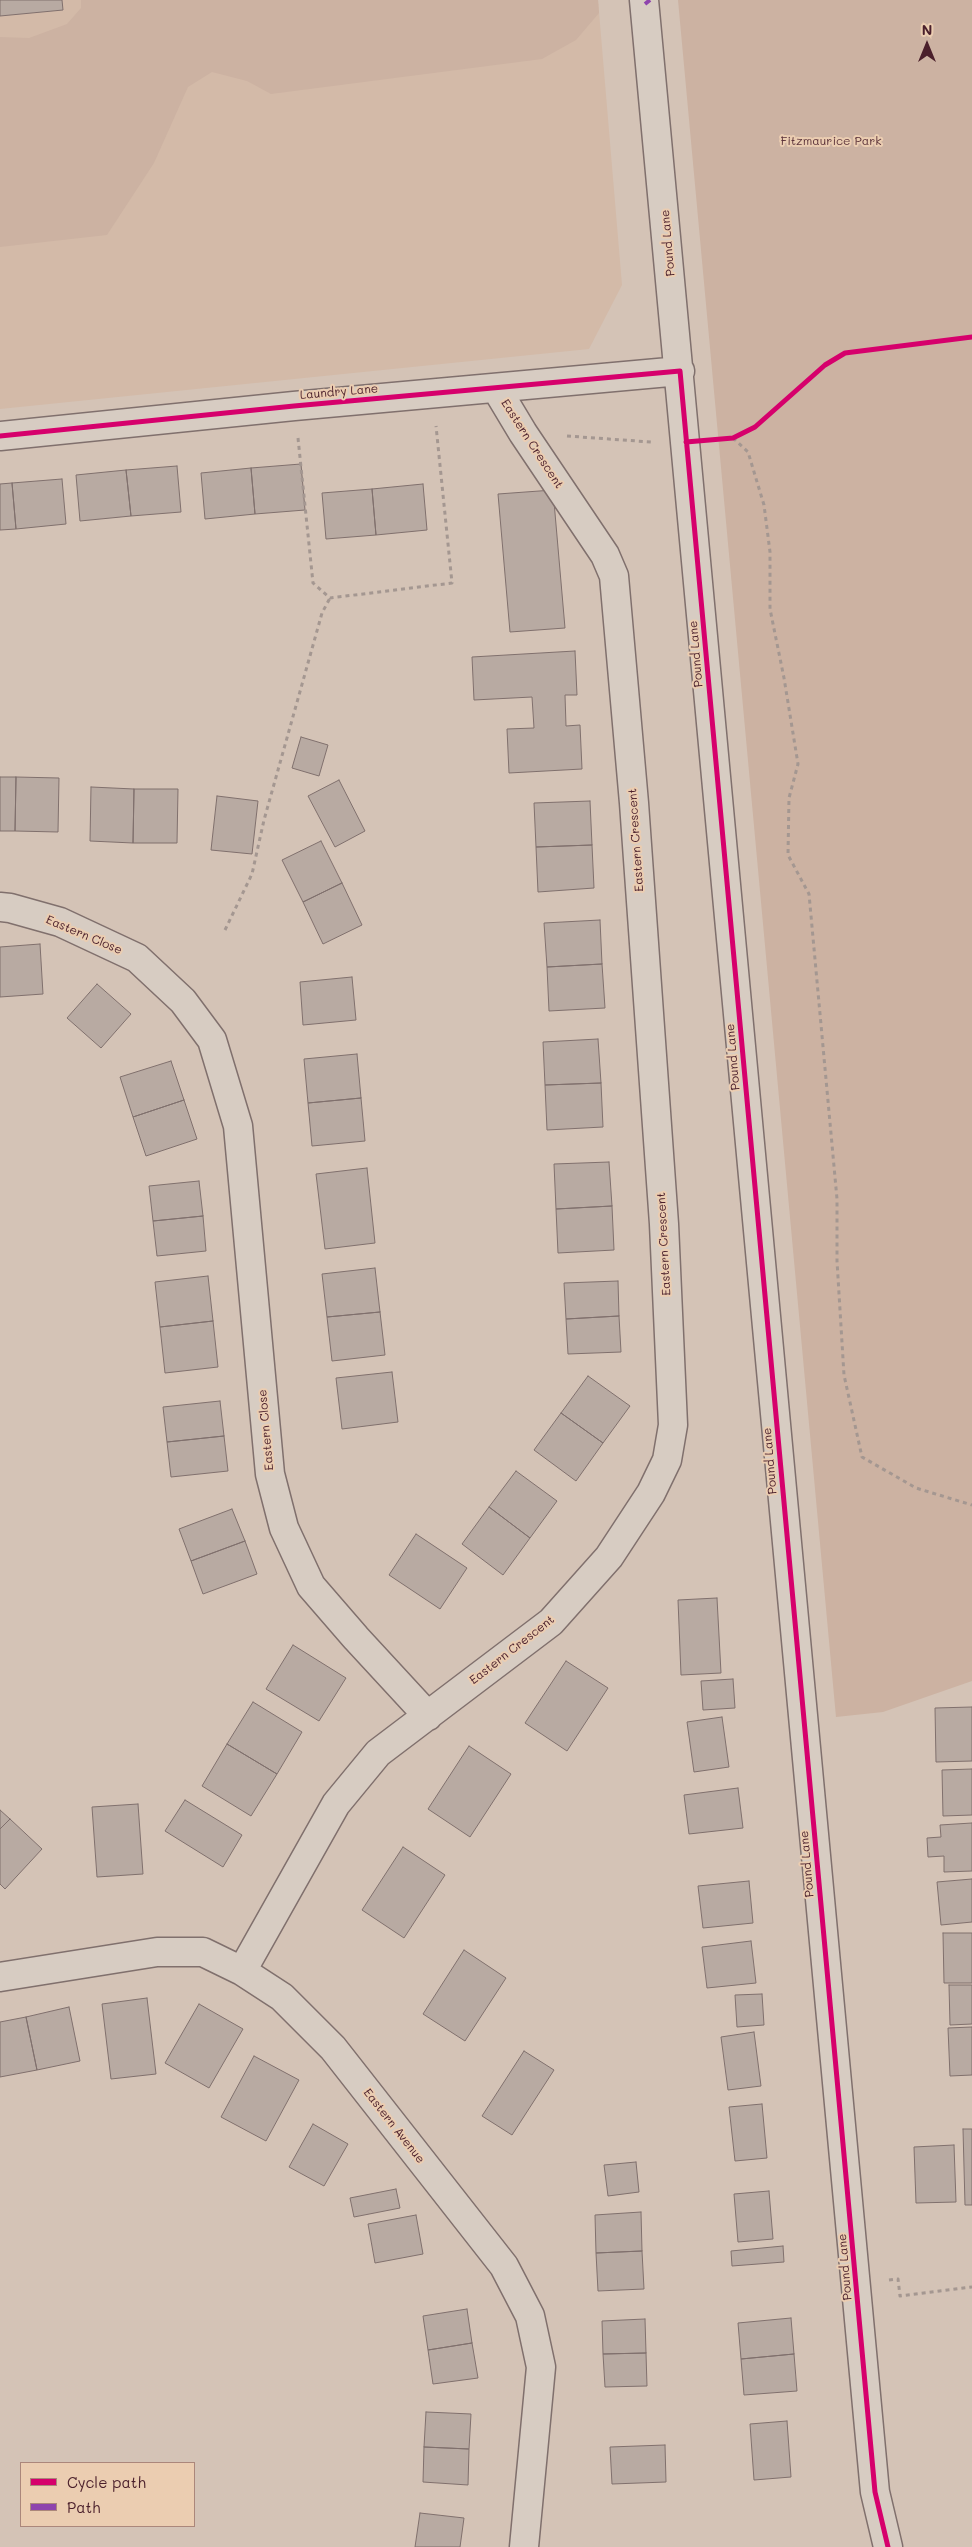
<!DOCTYPE html>
<style>
body{margin:0}
#map{position:relative;width:972px;height:2547px;overflow:hidden;background:#d4c3b6;font-family:Mali,sans-serif}
canvas{display:block}
.legend{position:absolute;left:20px;top:2462px;width:175px;height:65px;box-sizing:border-box;background:#ebcdb1;border:1px solid #ab877b;margin:0;padding:6px 9px;list-style:none;font-size:15px;color:#4a1f2b}
.legend li{display:flex;align-items:center;gap:10px;height:25px}
.legend b{width:25px;border:1px solid #ab877b}
.north{position:absolute;left:902px;top:20px;width:50px;height:50px;-webkit-text-stroke:4px #ebcdb1;paint-order:stroke;rotate:0deg;font-size:14px;font-weight:700;line-height:20px;text-align:center;color:#4a1f2b}
.north::after{content:'';display:block;margin:auto;width:18px;height:22px;background:#4a1f2b;clip-path:polygon(50% 0,100% 100%,50% 72%,0 100%)}
</style>
<div id="map">
<canvas width="972" height="2547"></canvas>
<ul class="legend">
<li><b style="height:6px;background:#d6006c"></b>Cycle path</li>
<li><b style="height:6px;background:#8e44ad"></b>Path</li>
</ul>
<div class="north">N</div>
</div>
<script>
const ctx = document.querySelector('canvas').getContext('2d');
ctx.lineJoin = 'round';
function fillPath(path, color) { ctx.fillStyle = color; ctx.fill(path, 'evenodd'); }
const shape = rows => new Path2D(rows.map(r => 'M' + r).join(''));
function stroke(path, color, width, dash) { ctx.strokeStyle = color; ctx.lineWidth = width; ctx.lineCap = dash ? 'butt' : 'round'; ctx.setLineDash(dash || []); ctx.stroke(path); }
function drawText(font, color, halo, rows, align = 'center') {
  ctx.font = font + ' Mali,sans-serif'; ctx.lineWidth = 4; ctx.setLineDash([]); ctx.textBaseline = 'middle'; ctx.strokeStyle = halo; ctx.fillStyle = color; for (const [text, x, y, turn = 0] of rows) {
    ctx.save(); ctx.translate(x, y); ctx.rotate((+turn || 0) * Math.PI / 180); ctx.textAlign = isNaN(turn) ? turn : align; if (halo) ctx.strokeText(text, 0, 0); ctx.fillText(text, 0, 0); ctx.restore();
  }
}
const built = shape([
 [0,0,598,0,622,285,589,349,0,409]
]);
const green = shape([
 [81,0,598,0,599,13,576,40,542,59,271,94,247,81,212,72,188,87,154,163,107,235,0,247,0,37,29,38,67,24,81,8],
 [678,0,972,0,972,1681,883,1712,836,1717]
]);
const building = shape([
 [0,0,62,0,63,10,0,16,0,0],
 [301,464,305,510,255,514,251,468,301,464],
 [177,466,181,512,131,516,126,470,177,466],
 [251,468,255,514,205,519,201,473,251,468],
 [126,470,131,516,80,521,76,475,126,470],
 [62,479,66,524,16,529,12,483,62,479],
 [12,483,16,529,0,530,0,484,12,483],
 [423,484,427,530,376,535,372,489,423,484],
 [372,489,376,535,326,539,322,493,372,489],
 [553,490,565,628,510,632,498,494,553,490],
 [575,651,577,695,565,695,566,726,580,725,582,769,509,773,507,729,534,728,532,697,474,700,472,657,575,651],
 [301,737,328,745,319,776,292,768,301,737],
 [0,777,16,777,15,831,0,831,0,777],
 [16,777,59,778,58,832,15,831,16,777],
 [339,780,365,831,335,847,308,796,339,780],
 [91,787,134,789,133,843,90,841,91,787],
 [134,789,178,789,177,843,133,843,134,789],
 [217,796,258,801,252,854,211,850,217,796],
 [590,801,592,845,536,847,534,803,590,801],
 [321,841,342,883,303,902,282,860,321,841],
 [592,845,594,888,538,892,536,847,592,845],
 [342,883,362,925,323,944,303,902,342,883],
 [600,920,602,964,547,967,544,923,600,920],
 [40,944,43,994,0,997,0,947,40,944],
 [602,964,605,1008,549,1011,547,967,602,964],
 [352,977,356,1020,303,1025,300,982,352,977],
 [97,984,131,1014,101,1048,67,1018,97,984],
 [598,1039,601,1083,545,1085,543,1042,598,1039],
 [357,1054,361,1098,308,1103,304,1059,357,1054],
 [171,1061,184,1100,133,1117,120,1077,171,1061],
 [601,1083,603,1127,547,1130,545,1085,601,1083],
 [361,1098,365,1141,312,1146,308,1103,361,1098],
 [184,1100,197,1139,146,1156,133,1117,184,1100],
 [609,1162,612,1206,556,1209,554,1164,609,1162],
 [367,1168,375,1243,325,1249,316,1174,367,1168],
 [199,1181,203,1216,153,1221,149,1186,199,1181],
 [612,1206,614,1250,558,1253,556,1209,612,1206],
 [203,1216,206,1251,157,1256,153,1221,203,1216],
 [375,1268,380,1312,327,1317,322,1274,375,1268],
 [208,1276,213,1321,160,1327,155,1282,208,1276],
 [618,1281,619,1316,566,1319,564,1283,618,1281],
 [380,1312,385,1355,332,1361,327,1317,380,1312],
 [619,1316,621,1352,568,1354,566,1319,619,1316],
 [213,1321,218,1367,165,1373,160,1327,213,1321],
 [392,1372,398,1422,342,1429,336,1378,392,1372],
 [588,1376,630,1406,603,1443,561,1413,588,1376],
 [220,1401,224,1436,167,1442,163,1407,220,1401],
 [561,1413,603,1443,576,1481,534,1450,561,1413],
 [224,1436,228,1471,171,1477,167,1442,224,1436],
 [516,1471,557,1501,530,1538,489,1507,516,1471],
 [489,1507,530,1538,503,1575,462,1544,489,1507],
 [232,1509,245,1541,191,1561,179,1529,232,1509],
 [416,1534,467,1568,440,1609,389,1575,416,1534],
 [245,1541,257,1574,203,1594,191,1561,245,1541],
 [717,1598,721,1673,681,1675,678,1600,717,1598],
 [293,1645,346,1678,319,1721,266,1689,293,1645],
 [566,1661,608,1688,567,1751,525,1723,566,1661],
 [733,1679,735,1708,703,1710,701,1681,733,1679],
 [253,1702,302,1732,277,1774,227,1744,253,1702],
 [972,1707,972,1761,936,1762,935,1708,972,1707],
 [722,1717,729,1767,694,1772,687,1722,722,1717],
 [227,1744,277,1774,251,1816,202,1786,227,1744],
 [469,1746,511,1774,470,1837,428,1809,469,1746],
 [972,1769,972,1815,943,1816,942,1770,972,1769],
 [738,1788,743,1828,689,1834,684,1795,738,1788],
 [185,1800,242,1835,223,1867,165,1831,185,1800],
 [138,1804,143,1874,97,1877,92,1807,138,1804],
 [0,1810,10,1819,0,1829,0,1810],
 [10,1819,42,1849,5,1889,0,1884,0,1829,10,1819],
 [972,1823,972,1871,944,1872,944,1856,928,1857,927,1838,941,1837,940,1825,972,1823],
 [403,1847,445,1875,404,1938,362,1910,403,1847],
 [972,1879,972,1922,941,1925,937,1882,972,1879],
 [749,1881,753,1923,703,1928,698,1886,749,1881],
 [943,1933,972,1933,972,1983,944,1983,943,1933],
 [751,1941,756,1983,707,1988,702,1947,751,1941],
 [464,1950,506,1978,465,2041,423,2014,464,1950],
 [949,1985,972,1985,972,2024,950,2025,949,1985],
 [762,1994,764,2025,737,2027,735,1995,762,1994],
 [147,1998,156,2074,111,2079,102,2004,147,1998],
 [199,2004,243,2029,209,2088,165,2063,199,2004],
 [69,2007,80,2061,37,2070,26,2017,69,2007],
 [26,2017,37,2070,0,2077,0,2022,26,2017],
 [972,2027,972,2075,950,2076,948,2028,972,2027],
 [754,2032,761,2086,728,2090,721,2037,754,2032],
 [524,2051,554,2070,512,2135,482,2116,524,2051],
 [254,2056,299,2080,266,2141,221,2117,254,2056],
 [762,2104,767,2158,735,2161,729,2107,762,2104],
 [313,2124,348,2144,324,2186,289,2167,313,2124],
 [963,2129,972,2129,972,2205,965,2205,963,2129],
 [954,2145,956,2202,916,2203,914,2147,954,2145],
 [636,2162,639,2192,608,2196,604,2165,636,2162],
 [396,2189,400,2208,354,2217,350,2198,396,2189],
 [769,2191,773,2239,738,2242,734,2194,769,2191],
 [641,2212,642,2251,596,2253,595,2215,641,2212],
 [416,2215,423,2254,375,2263,368,2224,416,2215],
 [783,2246,784,2262,732,2266,731,2251,783,2246],
 [642,2251,644,2289,598,2291,596,2253,642,2251],
 [467,2309,472,2343,428,2350,423,2316,467,2309],
 [791,2318,794,2354,741,2359,738,2323,791,2318],
 [645,2319,646,2353,603,2354,602,2321,645,2319],
 [472,2343,478,2378,433,2384,428,2350,472,2343],
 [646,2353,647,2386,605,2387,603,2354,646,2353],
 [794,2354,797,2391,744,2395,741,2359,794,2354],
 [426,2412,471,2414,469,2449,424,2447,426,2412],
 [787,2421,791,2477,754,2480,750,2424,787,2421],
 [665,2445,666,2482,612,2484,610,2447,665,2445],
 [424,2447,469,2449,468,2485,423,2482,424,2447],
 [420,2513,464,2518,460,2547,415,2547,420,2513]
]);
const path = shape([
 [567,436,651,442],
 [298,438,313,583,330,598,452,583,436,426],
 [733,438,748,452,764,505,770,552,770,609,784,678,798,764,789,798,788,855,809,894,837,1199,837,1261,844,1375,862,1457,916,1488,972,1505],
 [225,930,252,874,264,820,322,613,330,598],
 [889,2280,898,2279,900,2296,972,2287]
]);
const minor = shape([
 [644,0,875,2492,888,2547],
 [0,436,294,406,680,371],
 [0,907,10,908,60,922,137,958,183,1001,212,1040,238,1126,270,1474,284,1528,311,1586,356,1638,428,1716],
 [242,1971,336,1804,378,1753,551,1622,609,1557,651,1493,667,1460,673,1425,664,1224,634,803,614,576,605,555,523,433,496,388],
 [0,1977,157,1952,203,1952,242,1971,282,1997,333,2048,504,2266,530,2316,541,2367,524,2547]
]);
const quiet = shape([
 [645,4,650,0]
]);
const cycleway = shape([
 [0,436,294,406,680,371,875,2492,888,2547],
 [686,442,733,438,755,427,825,365,845,353,972,337]
]);
const parkNames = [
 ["Fitzmaurice Park",831,141]
];
const streetNames = [
 ["Pound Lane",668,243,-95],
 ["Laundry Lane",339,392,-5],
 ["Eastern Crescent",532,444,57],
 ["Pound Lane",696,654,-95],
 ["Eastern Crescent",636,840,-94],
 ["Eastern Close",84,935,23],
 ["Pound Lane",733,1057,-95],
 ["Eastern Crescent",664,1244,-93],
 ["Eastern Close",266,1430,-95],
 ["Pound Lane",770,1461,-95],
 ["Eastern Crescent",512,1650,-38],
 ["Pound Lane",807,1864,-95],
 ["Eastern Avenue",394,2126,52],
 ["Pound Lane",845,2267,-95]
];
fillPath(built, '#d3baa8');
fillPath(green, '#ccb2a2');
fillPath(building, '#b8aaa2');
stroke(building, '#80706d', 1);
stroke(minor, '#80706d', 31);
stroke(path, '#a49791', 3, [4, 4]);
stroke(minor, '#d7ccc2', 28);
stroke(quiet, '#8e44ad', 4, [8, 4]);
stroke(cycleway, '#d6006c', 5);
drawText('12px', '#5c333a', '#ebcdb1', parkNames);
drawText('12px', '#4a1f2b', '#ebcdb1', streetNames);
</script>
